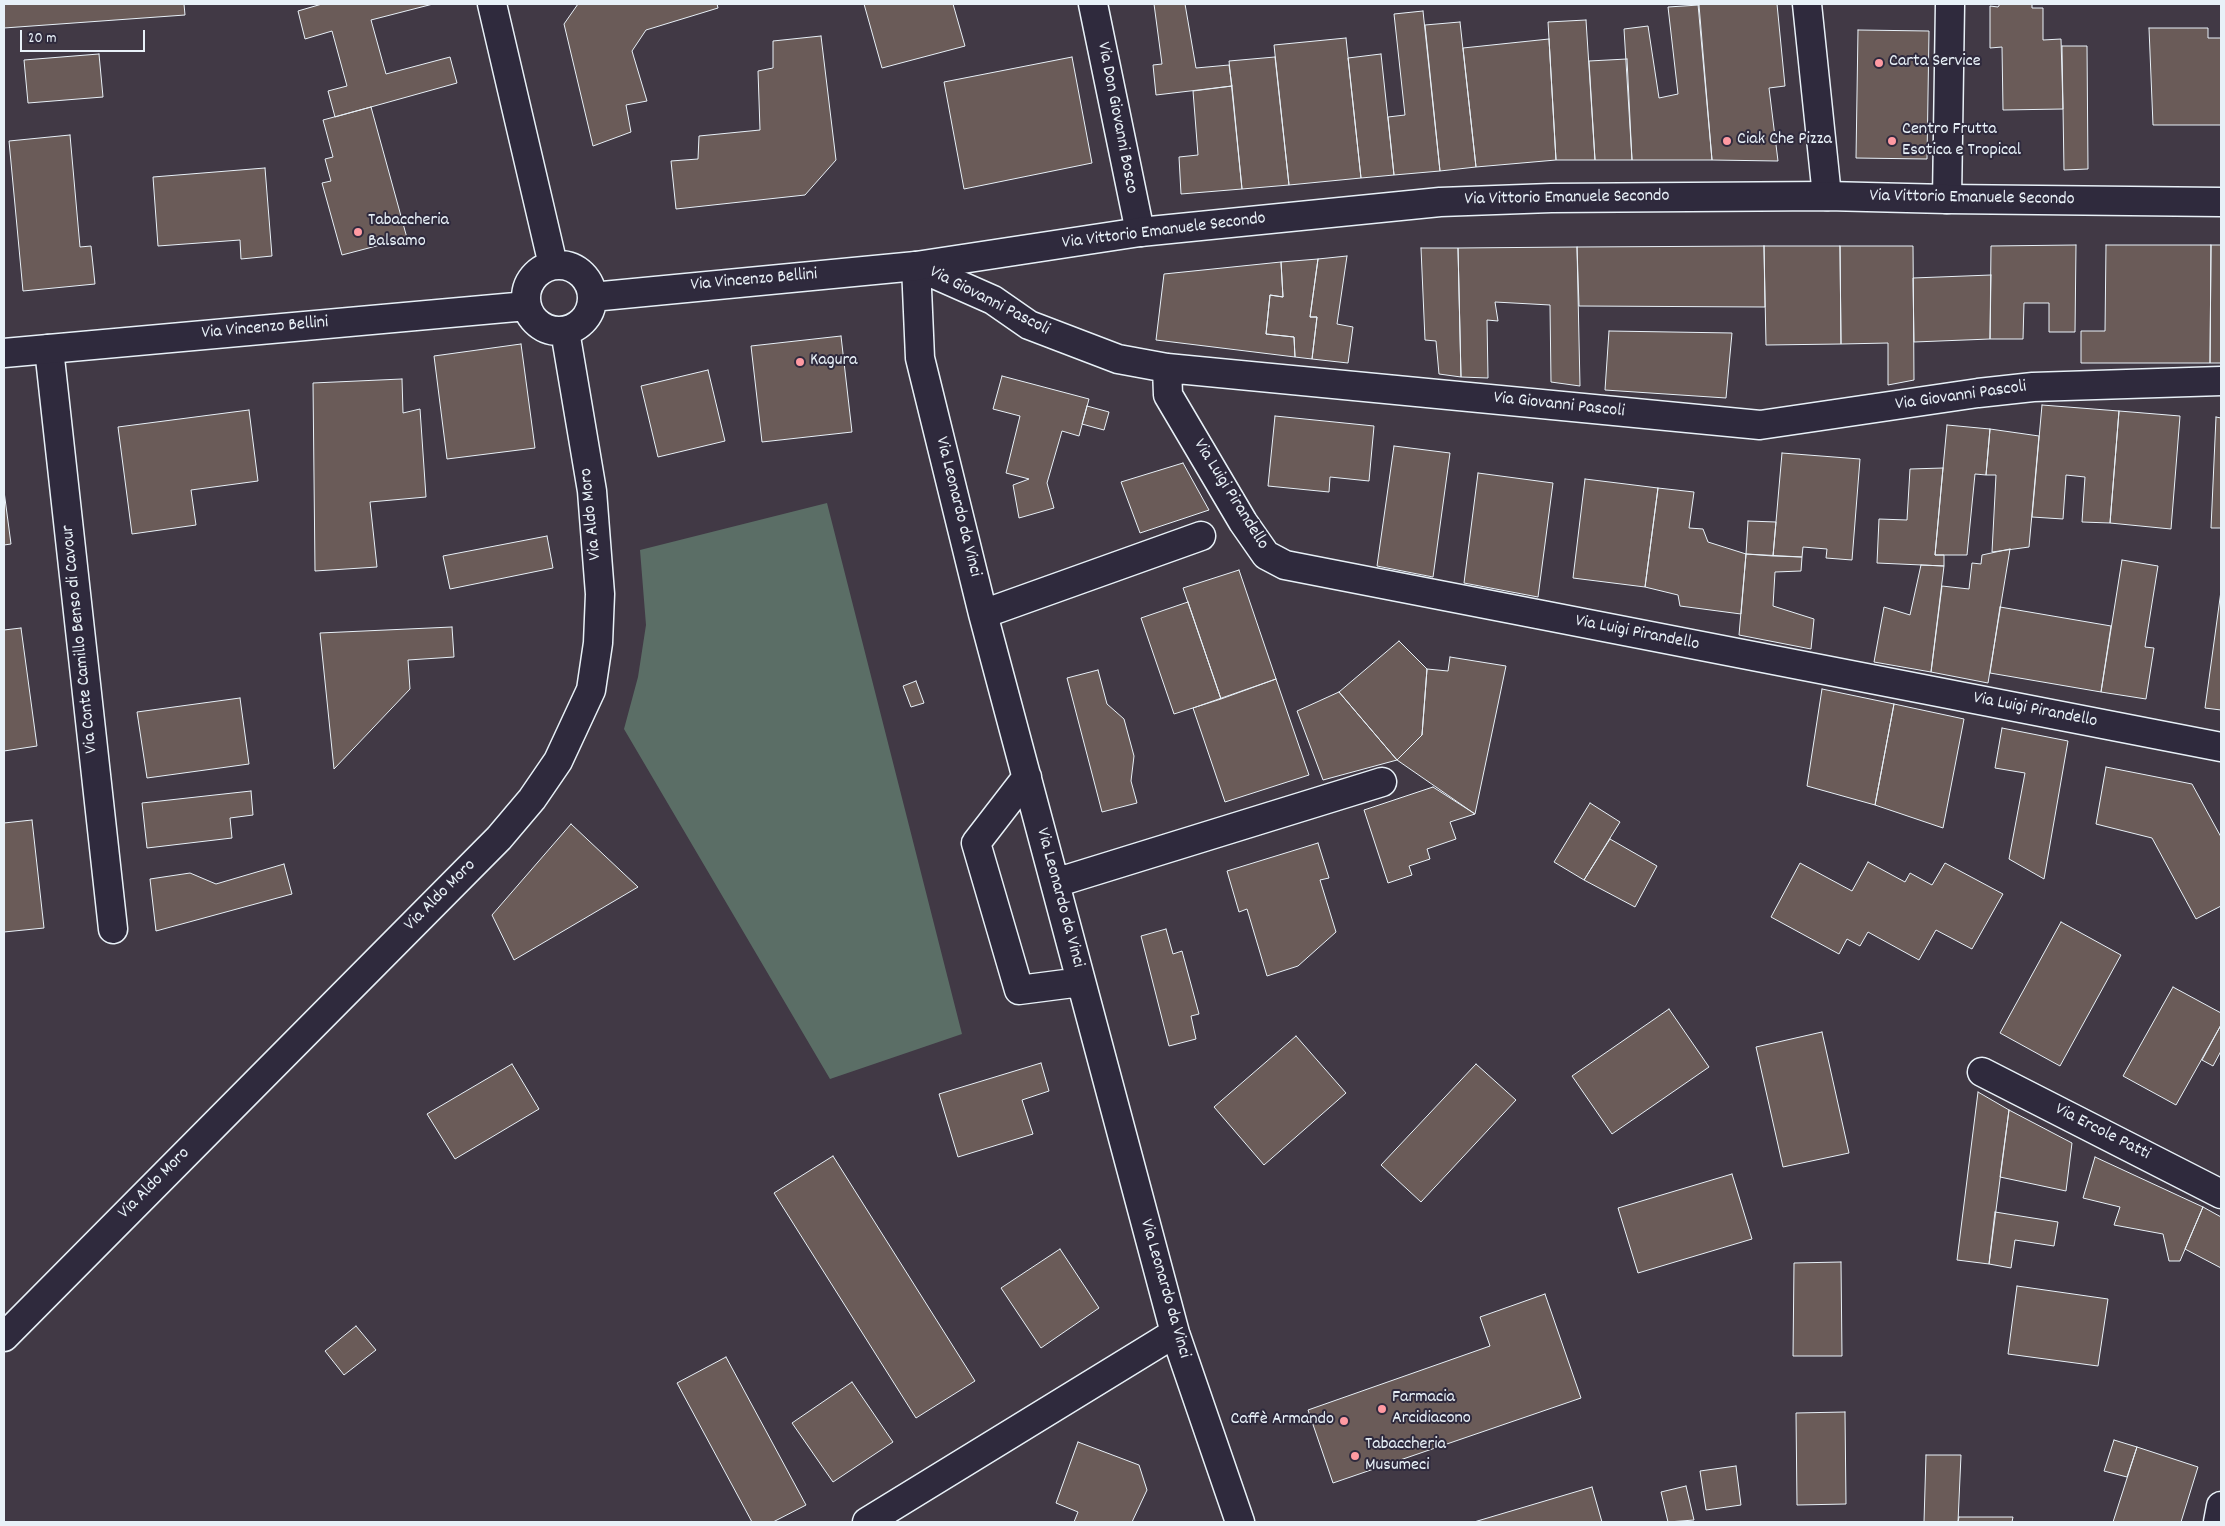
<!DOCTYPE html>
<meta charset="utf-8">
<style>
body{margin:0}
#map{position:relative;width:2225px;height:1526px;overflow:hidden;background:#413945;font-family:Dekko,sans-serif}
canvas{display:block}
.frame{position:absolute;inset:0;border:5px solid #e8f1f8;pointer-events:none}
.scale{position:absolute;left:20px;top:30px;width:125px;height:22px;box-sizing:border-box;border:2px solid #e8f1f8;border-top:0;padding-left:6px;font-size:15px;line-height:18px;white-space:nowrap;color:#e8f1f8;-webkit-text-stroke:4px #2f2a3d;paint-order:stroke}
</style>
<div id="map">
<canvas width="2225" height="1526"></canvas>
<div class="frame"></div>
<div class="scale">20 m</div>
</div>
<script>
const ctx = document.querySelector('canvas').getContext('2d');
ctx.lineJoin = 'round';
function fillPath(path, color) { ctx.fillStyle = color; ctx.fill(path, 'evenodd'); }
const shape = rows => new Path2D(rows.map(r => 'M' + r).join(''));
function stroke(path, color, width, dash) { ctx.strokeStyle = color; ctx.lineWidth = width; ctx.lineCap = dash ? 'butt' : 'round'; ctx.setLineDash(dash || []); ctx.stroke(path); }
function drawText(font, color, halo, rows, align = 'center') {
  ctx.font = font + ' Dekko,sans-serif'; ctx.lineWidth = 4; ctx.setLineDash([]); ctx.textBaseline = 'middle'; ctx.strokeStyle = halo; ctx.fillStyle = color; for (const [text, x, y, turn = 0] of rows) {
    ctx.save(); ctx.translate(x, y); ctx.rotate((+turn || 0) * Math.PI / 180); ctx.textAlign = isNaN(turn) ? turn : align; if (halo) ctx.strokeText(text, 0, 0); ctx.fillText(text, 0, 0); ctx.restore();
  }
}
const green = shape([
 [827,503,962,1034,830,1079,624,729,638,677,646,625,640,550]
]);
const building = shape([
 [4,4,184,4,185,15,4,28,4,4],
 [322,4,433,4,371,20,386,74,450,57,457,83,335,117,328,91,347,86,332,31,305,39,298,11,322,4],
 [578,4,717,4,718,8,646,30,632,51,647,101,626,105,631,132,593,146,564,24,578,4],
 [864,4,953,4,965,46,882,68,864,4],
 [1154,4,1185,4,1196,68,1229,65,1232,86,1156,95,1153,65,1162,64,1154,4],
 [1777,4,1785,86,1769,88,1778,161,1712,160,1698,4,1777,4],
 [2000,4,2032,4,2032,8,2043,8,2043,40,2061,39,2063,109,2003,110,2002,47,1990,48,1990,6,1998,7,2000,4],
 [1699,5,1712,160,1632,160,1624,29,1648,26,1659,98,1678,94,1668,7,1699,5],
 [1423,11,1440,171,1394,175,1388,117,1405,115,1394,14,1423,11],
 [1586,20,1595,160,1556,160,1548,22,1586,20],
 [1460,22,1476,167,1440,171,1425,25,1460,22],
 [2149,28,2208,28,2208,38,2221,38,2221,125,2153,125,2149,28],
 [1858,30,1929,31,1927,159,1856,158,1858,30],
 [821,36,836,160,805,195,676,209,671,161,698,159,699,136,760,130,758,71,773,68,773,41,821,36],
 [1346,38,1361,178,1289,185,1274,45,1346,38],
 [1549,39,1556,160,1476,167,1463,48,1549,39],
 [2062,46,2087,46,2088,169,2064,170,2062,46],
 [99,54,103,97,28,103,24,60,99,54],
 [1381,54,1394,175,1361,178,1348,58,1381,54],
 [1072,57,1092,163,964,189,944,82,1072,57],
 [1275,57,1289,185,1242,189,1229,61,1275,57],
 [1627,59,1632,160,1595,160,1589,61,1627,59],
 [1232,86,1242,189,1181,194,1179,157,1198,155,1193,91,1232,86],
 [371,107,407,238,342,255,322,183,331,181,325,159,333,157,323,120,371,107],
 [70,135,80,247,91,246,95,284,23,291,9,141,70,135],
 [265,168,272,256,241,259,240,240,158,246,153,177,265,168],
 [2076,245,2075,332,2049,332,2049,303,2024,303,2023,339,1990,339,1991,246,2076,245],
 [2106,245,2211,245,2210,363,2081,363,2081,331,2105,331,2106,245],
 [2211,245,2221,245,2221,363,2210,363,2211,245],
 [1764,246,1765,307,1579,306,1577,247,1764,246],
 [1764,246,1840,246,1841,344,1766,345,1764,246],
 [1840,246,1913,246,1914,380,1888,385,1888,343,1841,344,1840,246],
 [1577,247,1580,386,1551,382,1550,305,1495,302,1498,321,1487,320,1488,378,1461,377,1458,248,1577,247],
 [1421,248,1458,248,1461,377,1439,374,1436,341,1425,340,1421,248],
 [1347,256,1337,324,1353,327,1348,363,1312,359,1317,317,1310,317,1318,259,1347,256],
 [1318,259,1310,317,1317,317,1312,359,1295,357,1294,337,1266,334,1270,295,1283,297,1281,262,1318,259],
 [1281,262,1283,297,1270,295,1266,334,1294,337,1295,357,1156,340,1164,274,1281,262],
 [1991,275,1990,339,1914,342,1913,278,1991,275],
 [1609,331,1732,333,1726,398,1605,390,1609,331],
 [841,336,852,432,762,442,751,346,841,336],
 [521,344,535,448,447,459,434,356,521,344],
 [708,370,725,441,658,457,641,386,708,370],
 [1002,376,1089,399,1079,436,1062,431,1047,483,1054,508,1019,518,1013,485,1029,479,1006,473,1020,416,993,409,1002,376],
 [402,379,403,413,420,409,426,497,370,502,377,567,315,571,313,383,402,379],
 [2042,405,2119,411,2110,523,2082,522,2085,477,2066,475,2063,519,2032,517,2042,405],
 [1087,406,1109,412,1104,430,1082,424,1087,406],
 [249,410,258,481,191,490,196,525,132,534,118,427,249,410],
 [2119,411,2180,416,2171,529,2110,523,2119,411],
 [1275,416,1374,426,1369,481,1330,477,1329,492,1268,486,1275,416],
 [2216,417,2221,418,2221,528,2211,528,2216,417],
 [1947,425,1990,429,1986,475,1975,474,1967,555,1935,555,1947,425],
 [1990,429,2039,436,2029,547,1992,552,1996,475,1986,475,1990,429],
 [1394,446,1450,453,1433,577,1377,566,1394,446],
 [1782,453,1860,459,1852,560,1826,558,1827,549,1803,547,1802,557,1773,556,1782,453],
 [1183,463,1209,510,1140,533,1121,482,1183,463],
 [1943,468,1935,555,1944,555,1944,566,1877,563,1879,519,1907,520,1910,469,1943,468],
 [1478,473,1553,483,1538,597,1464,583,1478,473],
 [1585,479,1658,488,1645,587,1573,578,1585,479],
 [1658,488,1694,492,1689,528,1703,529,1708,542,1746,554,1741,614,1680,606,1678,595,1645,587,1658,488],
 [4,491,11,544,4,545,4,491],
 [1748,521,1776,522,1773,556,1746,554,1748,521],
 [547,536,553,568,450,589,443,556,547,536],
 [2010,549,1988,683,1931,672,1942,586,1969,589,1972,563,1981,564,1982,555,2010,549],
 [1746,554,1802,557,1801,571,1775,572,1773,606,1814,619,1811,649,1739,635,1746,554],
 [2122,560,2158,566,2145,647,2154,648,2146,699,2101,692,2122,560],
 [1921,565,1944,566,1931,672,1874,662,1884,607,1910,615,1921,565],
 [1239,570,1276,679,1221,699,1183,588,1239,570],
 [2221,591,2221,710,2205,708,2221,591],
 [1188,602,1221,699,1174,714,1141,618,1188,602],
 [2000,607,2111,626,2101,692,1990,673,2000,607],
 [452,627,454,657,408,660,410,689,334,769,320,633,452,627],
 [21,628,37,746,4,751,4,630,21,628],
 [1399,641,1427,669,1422,735,1397,760,1339,692,1399,641],
 [1450,657,1506,666,1475,814,1397,760,1422,735,1427,669,1448,671,1450,657],
 [1098,670,1107,704,1124,719,1134,756,1131,781,1137,803,1102,812,1067,678,1098,670],
 [1276,679,1309,775,1225,802,1193,708,1276,679],
 [916,681,924,703,911,707,903,686,916,681],
 [1822,689,1894,704,1875,805,1807,786,1822,689],
 [1339,692,1397,760,1323,780,1297,711,1339,692],
 [240,698,249,764,147,778,137,712,240,698],
 [1894,704,1964,719,1943,828,1875,805,1894,704],
 [2002,728,2068,741,2044,879,2009,859,2025,773,1995,768,2002,728],
 [2106,767,2192,784,2221,837,2221,906,2196,919,2152,838,2096,824,2106,767],
 [1433,787,1475,814,1450,822,1456,839,1427,849,1430,859,1409,866,1412,875,1388,883,1364,810,1433,787],
 [251,791,253,815,230,818,232,838,147,848,142,803,251,791],
 [1590,803,1620,822,1584,880,1554,862,1590,803],
 [32,820,44,928,4,932,4,823,32,820],
 [571,824,638,887,514,960,492,915,571,824],
 [1610,839,1657,866,1635,907,1584,880,1610,839],
 [1318,843,1329,878,1320,880,1336,932,1298,966,1267,976,1247,909,1239,912,1227,871,1318,843],
 [1868,862,1905,882,1910,873,1932,885,1945,863,2003,894,1972,949,1936,930,1919,960,1868,932,1860,946,1847,939,1839,954,1771,917,1800,863,1852,891,1868,862],
 [284,864,292,894,156,931,150,879,190,873,216,884,284,864],
 [2061,922,2121,955,2060,1066,2000,1033,2061,922],
 [1166,929,1173,954,1182,951,1199,1014,1191,1016,1196,1039,1169,1046,1141,936,1166,929],
 [2173,987,2221,1013,2221,1025,2176,1105,2123,1076,2173,987],
 [1669,1009,1709,1067,1612,1134,1572,1076,1669,1009],
 [2221,1025,2221,1051,2213,1066,2202,1060,2221,1025],
 [1822,1032,1849,1153,1783,1167,1756,1047,1822,1032],
 [1296,1036,1346,1093,1264,1165,1214,1107,1296,1036],
 [1041,1063,1049,1091,1022,1100,1033,1134,958,1157,939,1094,1041,1063],
 [512,1064,539,1109,455,1159,427,1114,512,1064],
 [1476,1064,1516,1100,1421,1202,1381,1165,1476,1064],
 [1978,1092,2009,1110,1989,1264,1957,1260,1978,1092],
 [2009,1110,2072,1143,2066,1191,2000,1177,2009,1110],
 [833,1156,975,1381,916,1418,774,1193,833,1156],
 [2095,1157,2203,1207,2180,1261,2169,1261,2163,1234,2114,1225,2120,1207,2083,1198,2095,1157],
 [1732,1174,1752,1239,1638,1273,1618,1208,1732,1174],
 [2203,1207,2221,1217,2221,1268,2185,1249,2203,1207],
 [1995,1212,2058,1222,2054,1246,2015,1240,2011,1268,1989,1264,1995,1212],
 [1060,1249,1099,1308,1041,1348,1001,1288,1060,1249],
 [1841,1262,1842,1356,1793,1356,1794,1263,1841,1262],
 [2017,1286,2108,1299,2098,1366,2008,1354,2017,1286],
 [1545,1294,1581,1398,1333,1483,1308,1410,1490,1346,1480,1317,1545,1294],
 [356,1326,376,1350,344,1375,325,1351,356,1326],
 [726,1357,806,1505,773,1522,752,1522,677,1383,726,1357],
 [852,1382,893,1442,833,1482,792,1423,852,1382],
 [1845,1412,1846,1504,1797,1505,1796,1413,1845,1412],
 [2114,1440,2137,1447,2127,1477,2104,1471,2114,1440],
 [1078,1442,1139,1465,1147,1490,1132,1522,1074,1522,1078,1512,1056,1503,1078,1442],
 [2137,1447,2198,1467,2181,1522,2113,1522,2137,1447],
 [1926,1455,1961,1455,1958,1522,1924,1522,1926,1455],
 [1736,1466,1741,1505,1706,1510,1700,1471,1736,1466],
 [1686,1486,1694,1520,1668,1522,1661,1492,1686,1486],
 [1592,1487,1602,1522,1474,1522,1592,1487],
 [1959,1517,2013,1517,2012,1522,1958,1522,1959,1517]
]);
const minor = shape([
 [1093,4,1140,232],
 [1807,4,1827,196],
 [1947,199,1950,4],
 [49,349,113,929],
 [1167,368,1168,395,1243,522,1266,555,1285,565,2221,747],
 [983,614,1201,536],
 [1027,777,976,843,1019,990,1081,982],
 [1055,883,1382,782],
 [1982,1072,2221,1194],
 [867,1522,1175,1333],
 [1240,1522,1175,1333,983,614,920,358,916,266,993,300,1029,325,1118,359,1167,368,1760,425,1978,393,2033,387,2221,381],
 [2218,1522,2221,1506]
]);
const major = shape([
 [492,4,553,265],
 '526 298a33 33 0 1 1 66 0a33 33 0 1 1-66 0Z',
 [592,297,916,266,1140,232,1440,202,1551,198,1827,196,1947,199,2221,202],
 [4,353,527,306],
 [4,1337,499,838,532,799,558,761,591,690,598,643,600,594,592,491,565,331]
]);
const markers = [
 [1879,63,5,"#ff9aa2"],
 [1727,141,5,"#ff9aa2"],
 [1892,141,5,"#ff9aa2"],
 [358,232,5,"#ff9aa2"],
 [800,362,5,"#ff9aa2"],
 [1382,1409,5,"#ff9aa2"],
 [1344,1421,5,"#ff9aa2"],
 [1355,1456,5,"#ff9aa2"]
];
const poiNames = [
 ["Carta Service",1889,63],
 ["Centro Frutta",1902,131],
 ["Esotica e Tropical",1902,152],
 ["Ciak Che Pizza",1737,141],
 ["Tabaccheria",368,222],
 ["Balsamo",368,243],
 ["Kagura",810,362],
 ["Farmacia",1392,1399],
 ["Arcidiacono",1392,1420],
 ["Caffè Armando",1334,1421,"right"],
 ["Tabaccheria",1365,1446],
 ["Musumeci",1365,1467]
];
const streetNames = [
 ["Via Don Giovanni Bosco",1116,118,79],
 ["Via Vittorio Emanuele Secondo",1567,199,-1],
 ["Via Vittorio Emanuele Secondo",1972,199,1],
 ["Via Vittorio Emanuele Secondo",1164,232,-7],
 ["Via Vincenzo Bellini",754,281,-5],
 ["Via Giovanni Pascoli",989,302,27],
 ["Via Vincenzo Bellini",265,329,-5],
 ["Via Giovanni Pascoli",1961,397,-8],
 ["Via Giovanni Pascoli",1559,406,6],
 ["Via Luigi Pirandello",1230,495,58],
 ["Via Leonardo da Vinci",957,507,76],
 ["Via Aldo Moro",592,514,-96],
 ["Via Luigi Pirandello",1637,634,11],
 ["Via Conte Camillo Benso di Cavour",81,639,-96],
 ["Via Luigi Pirandello",2035,711,11],
 ["Via Aldo Moro",441,896,-45],
 ["Via Leonardo da Vinci",1059,898,75],
 ["Via Ercole Patti",2102,1133,27],
 ["Via Aldo Moro",155,1184,-45],
 ["Via Leonardo da Vinci",1164,1289,74]
];
fillPath(green, '#5b6e66');
fillPath(building, '#6a5b58');
stroke(building, '#e8f1f8', 1);
stroke(minor, '#e8f1f8', 31);
stroke(major, '#e8f1f8', 31);
stroke(minor, '#2f2a3d', 28);
stroke(major, '#2f2a3d', 28);
for (const [x, y, r, color] of markers) { const dot = new Path2D(); dot.arc(x, y, r, 0, 2 * Math.PI); ctx.fillStyle = color; ctx.fill(dot); stroke(dot, '#2f2a3d', 2); }
drawText('18px', '#e8f1f8', '#2f2a3d', poiNames, 'left');
drawText('18px', '#e8f1f8', '#2f2a3d', streetNames);
</script>
